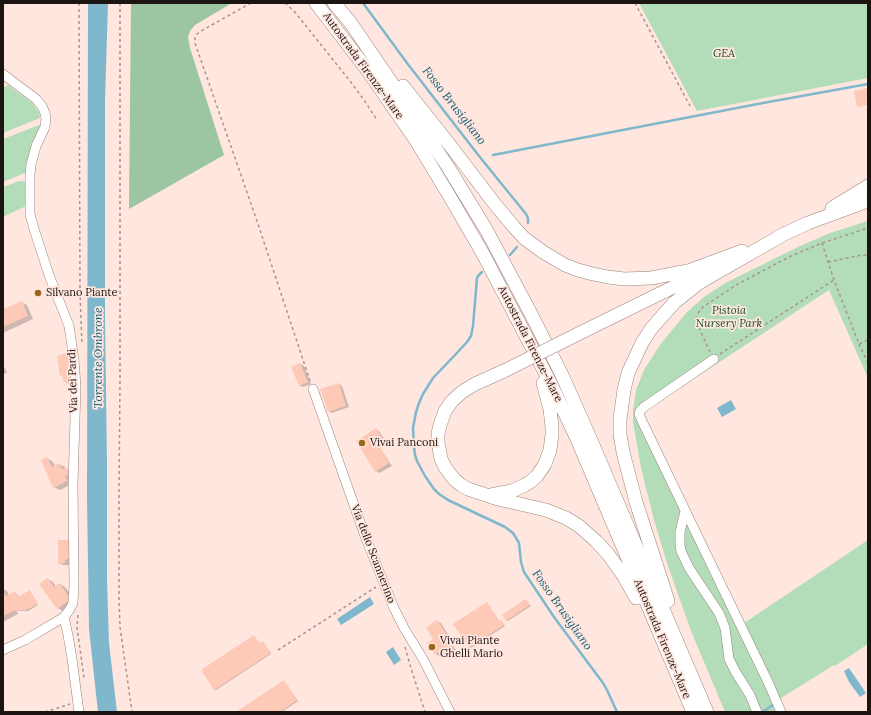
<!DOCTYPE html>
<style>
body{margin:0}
#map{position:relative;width:871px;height:715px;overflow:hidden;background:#ffe6de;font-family:Lora,serif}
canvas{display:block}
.frame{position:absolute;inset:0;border:4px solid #1c1411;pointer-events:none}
</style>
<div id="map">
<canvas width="871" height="715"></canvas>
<div class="frame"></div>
</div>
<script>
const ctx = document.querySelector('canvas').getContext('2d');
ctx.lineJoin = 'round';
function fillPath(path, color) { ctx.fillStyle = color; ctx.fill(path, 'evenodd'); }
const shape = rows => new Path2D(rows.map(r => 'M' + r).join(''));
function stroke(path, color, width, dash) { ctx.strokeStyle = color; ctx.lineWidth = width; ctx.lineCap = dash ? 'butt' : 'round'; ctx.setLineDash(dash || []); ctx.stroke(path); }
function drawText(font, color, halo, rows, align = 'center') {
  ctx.font = font + ' Lora,serif'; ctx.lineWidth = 3.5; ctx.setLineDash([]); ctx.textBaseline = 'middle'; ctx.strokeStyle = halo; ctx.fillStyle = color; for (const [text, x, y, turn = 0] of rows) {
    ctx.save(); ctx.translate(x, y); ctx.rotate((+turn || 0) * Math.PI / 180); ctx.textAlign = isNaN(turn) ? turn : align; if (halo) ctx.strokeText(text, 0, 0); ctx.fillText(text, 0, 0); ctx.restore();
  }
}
const green = shape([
 [639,3,868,3,868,78,697,111],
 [8,85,32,103,39,112,40,118,3,133,3,88],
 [39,125,41,125,27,172,3,182,3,139],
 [19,181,23,181,26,183,26,206,3,217,3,187],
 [868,221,868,378,829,290,642,413,744,623,868,540,868,644,835,666,834,665,781,698,785,712,725,712,691,631,668,566,654,520,641,468,633,422,633,411,636,390,644,370,660,345,686,313,704,297,725,283,798,247,830,233]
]);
const forest = shape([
 [131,3,232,3,195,25,190,31,188,37,190,48,224,155,129,209]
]);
const water = shape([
 [88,3,108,3,105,100,105,318,107,463,107,579,109,643,117,712,98,712,89,629,87,497],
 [731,400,736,409,722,417,717,408],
 [370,597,374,604,341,625,337,619],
 [393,647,401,660,394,665,386,652],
 [849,668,866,693,860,697,849,682,844,671]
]);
const shadow = shape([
 [21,302,27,305,33,319,3,333,3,310],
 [58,356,78,385,71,385,65,382],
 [3,364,7,373,3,374],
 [300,364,304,366,311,384,303,387,299,385],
 [339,384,342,386,349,407,332,413,329,411],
 [376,429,379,431,387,443,380,448,392,466,379,473,376,471],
 [47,458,53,462,55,466,59,464,65,467,65,469,67,469,72,472,72,484,60,490,54,487],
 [59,541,75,560,69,561,69,565,63,565,59,563],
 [47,579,53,582,56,587,60,584,65,587,76,602,63,611,58,608],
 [3,589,7,591,9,596,15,592,19,597,31,592,38,605,28,611,17,611,18,614,3,622],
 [526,600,531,606,508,621,507,621,503,615],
 [487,603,500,622,501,621,502,622,505,626,471,648,470,647],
 [437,621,441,623,449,636,447,637,456,650,448,656,444,653,439,656,436,654,435,639],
 [254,636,260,644,263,642,264,643,271,654,216,690,214,689],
 [285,682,298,701,282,712,238,712]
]);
const stream = shape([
 [363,3,407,63,479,156,526,214,528,218,528,223],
 [493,155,763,103,868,84],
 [510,255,517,247],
 [482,272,478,276,477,278,473,326,471,336,467,342,455,355,433,378,423,394,419,403,416,412,413,428,414,447,415,455,417,461,425,476,434,489,439,494,448,500,505,527,513,533,519,543,521,562,524,572,554,617,603,683,607,690,617,712],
 [762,712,773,705]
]);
const building = shape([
 [868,88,868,105,857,107,854,91],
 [22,301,28,316,3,327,3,309],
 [71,351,72,382,64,382,62,376,60,376,57,356],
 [300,363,308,382,299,386,291,367],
 [339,383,346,406,328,412,320,389],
 [376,428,384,441,378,445,389,463,375,472,356,441],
 [47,457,52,467,59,463,62,469,67,468,69,474,65,476,67,481,53,488,41,460],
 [58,540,71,540,71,558,65,560,65,563,58,564],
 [47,578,54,587,59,583,71,599,57,609,39,584],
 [3,590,6,596,15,591,18,597,30,590,38,604,26,610,13,611,3,616],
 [525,599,530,605,506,621,502,615],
 [487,602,499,621,501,620,504,625,469,648,453,624],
 [437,620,446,633,444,635,454,648,444,654,441,650,435,655,427,643,433,639,426,628],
 [254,635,259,643,263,641,271,653,214,690,201,670],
 [284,680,297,700,280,712,236,712]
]);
const path = shape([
 [79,3,80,293,82,345],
 [120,3,120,380,119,493,119,599,120,627,132,712],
 [251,3,201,31,197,34,195,38,195,43,258,224,310,381],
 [285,3,294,11,350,81,364,100,377,120],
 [635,3,690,106],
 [822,243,834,280,859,344,868,340],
 [828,262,857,256,862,255,868,255],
 [859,344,868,363],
 [710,352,696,321,696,318,698,313,703,307,736,285,791,256,822,243,868,228],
 [720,354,834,280],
 [78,615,77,627,84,678],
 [405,647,410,665,425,712],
 [278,650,376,587],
 [45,712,70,704]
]);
const minor = shape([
 [3,74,36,99,42,106,45,113,46,118,45,127,36,146,31,165,30,174,30,214,34,229,49,275,69,326,74,360,76,386,73,484,74,585,73,603,70,609,64,617,54,623,25,640,3,650],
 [714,359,644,407,640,411,639,414,643,423,768,682,781,712],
 [313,389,365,536,393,606,404,628,423,659,450,712],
 [685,511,680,532,680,544,681,551,689,568,719,613,725,628,729,659,735,671,750,695,757,712],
 [64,617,68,635,72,659,79,712]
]);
const highway = shape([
 [316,3,368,71,415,139,450,197,482,252,550,382,577,439,693,712],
 [334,3,350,22,417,120,448,167,487,231,530,312,562,375,590,438,707,712],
 [403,86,449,144,494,203,514,227,524,238,543,252,565,265,578,270,593,274,608,277,624,279,651,278,688,271,742,251],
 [832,208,868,186],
 [778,237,808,223,868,201],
 [584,331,700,274],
 [504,371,475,384,462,392,452,401,445,411,440,425,438,434,438,442,441,459,445,467,450,474,455,480,461,485,468,489,498,499,546,510,566,518,579,526,596,541,608,554,623,575,636,598],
 [491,495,512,491,525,485,530,482,537,476,545,464,550,450,552,435,552,427,550,409,543,383],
 [668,601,636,502,623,452,620,434,620,419,624,390,628,373,642,343,651,329,664,314,675,302,699,283,711,276,786,233]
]);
const highwayBridge = shape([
 [504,371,584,331]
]);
const markers = [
 [38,293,4,"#99671a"],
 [362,443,4,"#99671a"],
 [432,647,4,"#99671a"]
];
const parkNames = [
 ["GEA",724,54],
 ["Pistoia",729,311],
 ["Nursery Park",729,324]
];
const streetNames = [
 ["Autostrada Firenze-Mare",363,66,54],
 ["Autostrada Firenze-Mare",530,344,63],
 ["Via dei Pardi",73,381,-92],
 ["Via dello Scannerino",373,554,69],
 ["Autostrada Firenze-Mare",662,639,67]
];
const poiNames = [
 ["Silvano Piante",46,293],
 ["Vivai Panconi",370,443],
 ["Vivai Piante",440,641],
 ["Ghelli Mario",440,654]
];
const waterNames = [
 ["Fosso Brusigliano",454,106,52],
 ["Torrente Ombrone",99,358,-90],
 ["Fosso Brusigliano",562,610,55]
];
fillPath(green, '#b3dcb9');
fillPath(forest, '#9cc5a2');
fillPath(water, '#7fb8cd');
fillPath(shadow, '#0003');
stroke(stream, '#7fb8cd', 2.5);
fillPath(building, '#fec9b6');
stroke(minor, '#9a847d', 10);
stroke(highway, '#9a847d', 14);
stroke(path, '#a6948e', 1.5, [3, 3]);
stroke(minor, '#fff', 9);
stroke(highway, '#fff', 13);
stroke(highwayBridge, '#9a847d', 14, []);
stroke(highwayBridge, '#fff', 13);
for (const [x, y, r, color] of markers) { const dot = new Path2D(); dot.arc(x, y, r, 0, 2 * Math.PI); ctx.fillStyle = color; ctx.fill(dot); stroke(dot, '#ffe6de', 1.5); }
drawText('italic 11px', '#0d4e22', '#ffe6de', parkNames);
drawText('11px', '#1c1411', '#ffe6de', streetNames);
drawText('11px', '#1c1411', '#ffe6de', poiNames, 'left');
drawText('italic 12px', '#105c72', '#ffe6de', waterNames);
</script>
